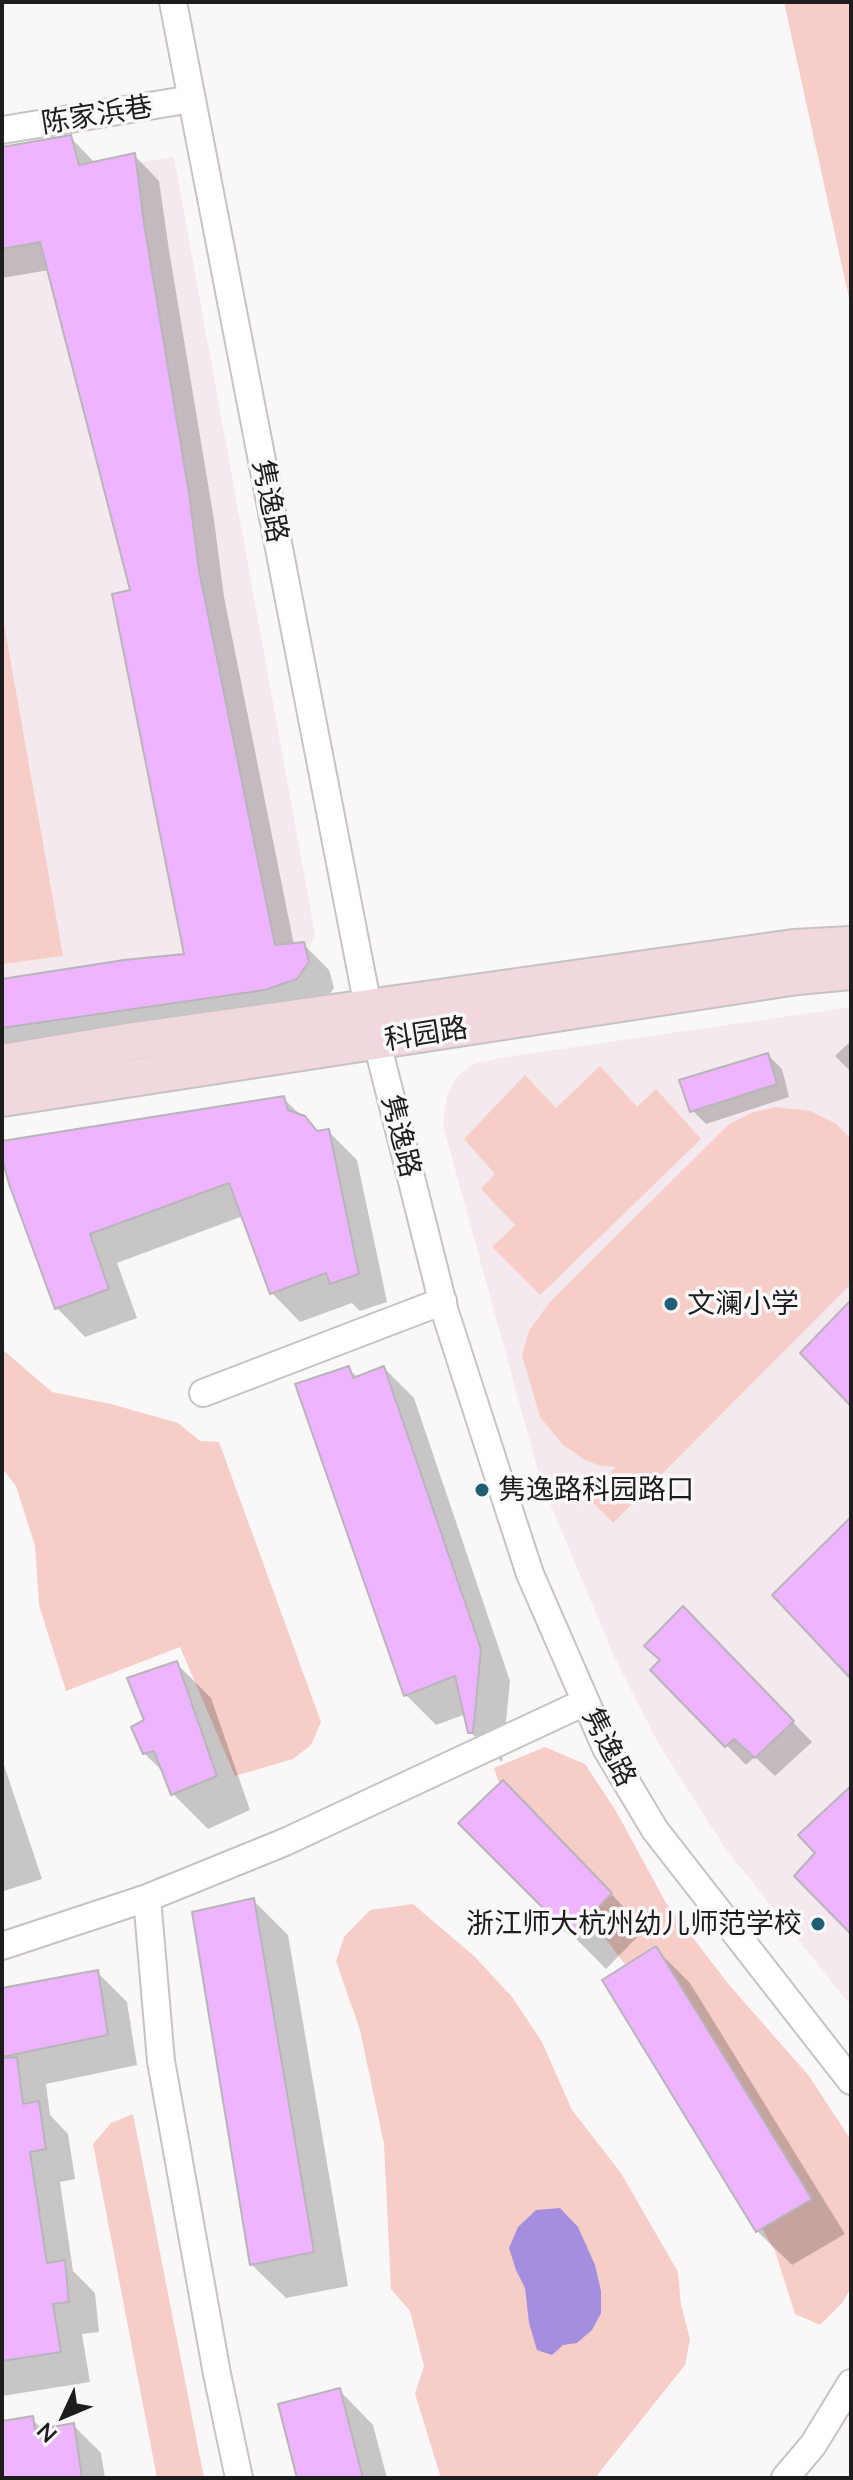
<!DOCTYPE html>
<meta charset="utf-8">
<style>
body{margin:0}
#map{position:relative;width:853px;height:2480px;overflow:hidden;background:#faf7f9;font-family:Lato,sans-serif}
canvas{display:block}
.frame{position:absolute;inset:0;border:4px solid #1e1d1e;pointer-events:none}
.north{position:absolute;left:24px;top:2376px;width:80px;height:80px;-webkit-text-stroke:6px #faf7f9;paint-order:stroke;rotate:226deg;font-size:22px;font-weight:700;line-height:32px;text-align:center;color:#1e1d1e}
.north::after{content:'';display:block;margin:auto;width:28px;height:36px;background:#1e1d1e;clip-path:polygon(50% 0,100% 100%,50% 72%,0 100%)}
</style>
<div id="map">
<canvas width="853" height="2480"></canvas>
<div class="frame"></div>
<div class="north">N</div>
</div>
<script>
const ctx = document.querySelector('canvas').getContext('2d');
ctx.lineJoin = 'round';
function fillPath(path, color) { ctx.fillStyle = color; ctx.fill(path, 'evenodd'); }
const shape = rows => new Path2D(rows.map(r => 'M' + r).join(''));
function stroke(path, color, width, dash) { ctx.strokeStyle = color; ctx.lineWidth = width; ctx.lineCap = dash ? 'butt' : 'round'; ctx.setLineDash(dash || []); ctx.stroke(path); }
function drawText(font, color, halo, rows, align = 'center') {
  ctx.font = font + ' Lato,"Noto Sans SC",sans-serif'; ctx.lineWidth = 7; ctx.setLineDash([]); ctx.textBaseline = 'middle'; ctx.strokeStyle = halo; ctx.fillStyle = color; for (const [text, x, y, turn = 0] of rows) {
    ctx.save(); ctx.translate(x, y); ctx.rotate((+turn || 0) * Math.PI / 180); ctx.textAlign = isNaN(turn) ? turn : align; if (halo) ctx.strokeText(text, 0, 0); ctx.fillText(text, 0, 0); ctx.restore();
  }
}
const built = shape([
 [174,157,315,934,302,963,274,987,2,1029,2,184],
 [851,1007,851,2006,725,1848,658,1743,614,1656,541,1482,443,1125,447,1096,457,1076,473,1064,499,1058]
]);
const green = shape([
 [784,2,849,2,851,13,851,307],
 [2,613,63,956,2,964],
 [600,1066,637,1107,656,1089,701,1139,540,1295,492,1247,515,1225,481,1189,495,1174,464,1139,525,1075,556,1108],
 [775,1107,810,1111,835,1123,851,1139,851,1284,613,1523,588,1497,616,1467,601,1466,585,1460,563,1445,540,1417,522,1355,529,1331,549,1303,729,1124,751,1113],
 [2,1349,52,1392,111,1404,178,1423,200,1441,219,1442,321,1722,311,1745,293,1759,235,1776,180,1647,66,1691,39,1605,35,1546,16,1486,2,1468],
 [545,1747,585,1764,616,1811,666,1903,730,1986,809,2076,851,2140,851,2288,843,2302,820,2325,795,2314,775,2251,623,1990,637,1980,509,1813,494,1768],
 [413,1904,474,1956,512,1997,542,2042,572,2110,621,2173,678,2272,681,2305,690,2339,685,2365,595,2478,441,2478,415,2394,424,2366,410,2311,391,2289,384,2144,360,2030,336,1961,344,1937,370,1910],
 [133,2114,204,2478,157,2478,93,2144,111,2123]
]);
const water = shape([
 [560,2208,578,2227,595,2265,601,2291,601,2313,592,2330,577,2343,563,2345,552,2355,537,2350,529,2323,525,2288,516,2270,509,2248,518,2227,536,2210]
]);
const shadow = shape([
 [70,137,96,164,134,155,159,181,169,250,214,520,224,597,294,945,303,944,329,970,334,988,322,1004,2,1058,2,981,186,956,133,592,49,270,2,278,2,150],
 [851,1041,851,1072,835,1056],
 [768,1055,782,1069,789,1097,706,1124,692,1110],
 [283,1098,319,1133,328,1131,357,1160,387,1302,360,1311,352,1303,300,1322,272,1293,243,1216,117,1263,137,1318,85,1337,57,1308,2,1151,2,1143],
 [348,1368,358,1378,384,1368,414,1398,510,1681,502,1762,470,1732,466,1714,436,1725,406,1695,298,1386],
 [702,1628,812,1742,775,1776,755,1757,746,1765,653,1670],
 [176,1663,211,1698,250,1810,208,1829,173,1794,165,1774,144,1753,146,1721],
 [2,1759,42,1879,4,1891,2,1889],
 [537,1817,645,1929,606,1969,461,1823],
 [253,1900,288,1935,348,2286,286,2298,251,2264],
 [655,1948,690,1983,845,2234,792,2265,757,2231],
 [97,1972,127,2002,137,2065,46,2084,50,2115,68,2134,75,2179,60,2182,73,2271,95,2293,99,2332,82,2334,90,2382,2,2396,2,1990],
 [339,2390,373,2425,387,2478,299,2478],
 [32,2419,44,2431,73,2425,101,2453,105,2478,2,2478,2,2423]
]);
const building = shape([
 [71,135,79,165,135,153,144,223,189,493,199,570,275,945,304,942,309,962,297,979,265,990,2,1028,2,979,124,960,184,954,112,594,130,590,40,242,2,249,2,147,71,135],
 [768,1053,777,1084,690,1112,679,1080,768,1053],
 [284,1096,288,1110,305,1116,317,1131,329,1129,359,1274,330,1284,326,1273,270,1294,229,1183,90,1234,109,1289,55,1309,9,1184,2,1158,2,1141,284,1096],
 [851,1300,851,1406,800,1353,851,1300],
 [349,1366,353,1378,384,1366,481,1649,473,1733,468,1733,455,1676,404,1696,295,1384,349,1366],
 [851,1517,851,1679,772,1595,851,1517],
 [683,1606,794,1721,755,1758,734,1739,725,1747,650,1670,660,1660,644,1646,683,1606],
 [177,1661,217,1776,171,1795,154,1751,143,1754,131,1727,144,1720,127,1678,177,1661],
 [503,1780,612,1893,571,1936,458,1823,503,1780],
 [851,1786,851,1934,794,1876,815,1853,798,1835,851,1786],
 [254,1898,314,2252,250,2265,192,1912,254,1898],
 [656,1946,812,2199,756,2232,602,1980,656,1946],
 [98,1970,108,2035,2,2057,2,1988,98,1970],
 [17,2057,23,2104,39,2101,46,2149,30,2152,47,2263,65,2260,69,2302,53,2304,61,2352,2,2361,2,2058,17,2057],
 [340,2388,363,2478,297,2478,278,2404,340,2388],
 [33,2416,35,2430,74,2423,82,2478,2,2478,2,2421,33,2416]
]);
const street = shape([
 [173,2,368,1007,445,1312,500,1482,530,1574,606,1748,655,1830,851,2081],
 [2,130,192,99],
 [203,1393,443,1301],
 [147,1898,161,2061,217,2374,239,2478],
 [2,1946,147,1898,285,1842,585,1702],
 [785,2478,813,2445,851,2383]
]);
const secondary = shape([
 [2,1063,134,1041,794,948,851,945],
 [2,1098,797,976,851,971]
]);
const markers = [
 [671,1304,8,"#1f5f74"],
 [482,1490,8,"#1f5f74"],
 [818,1924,8,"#1f5f74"]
];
const streetNames = [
 ["陈家浜巷",97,115,-9],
 ["隽逸路",270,501,79],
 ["科园路",426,1034,-9],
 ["隽逸路",401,1136,76],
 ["隽逸路",609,1747,63]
];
const poiNames = [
 ["文澜小学",687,1304],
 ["隽逸路科园路口",498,1490],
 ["浙江师大杭州幼儿师范学校",802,1924,"right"]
];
fillPath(built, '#f4e9ef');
fillPath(green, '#f7cec7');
fillPath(water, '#a48ee0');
fillPath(shadow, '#0003');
fillPath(building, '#eeb4ff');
stroke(building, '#b7b5b8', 2);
stroke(street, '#c7c3c5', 30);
stroke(secondary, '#c7c3c5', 40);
stroke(street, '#fff', 26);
stroke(secondary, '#f0d8dd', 36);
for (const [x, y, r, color] of markers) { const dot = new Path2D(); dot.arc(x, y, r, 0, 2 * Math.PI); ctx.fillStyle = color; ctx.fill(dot); stroke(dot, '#faf7f9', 3); }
drawText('28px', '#1e1d1e', '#faf7f9', streetNames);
drawText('28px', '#1e1d1e', '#faf7f9', poiNames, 'left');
</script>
